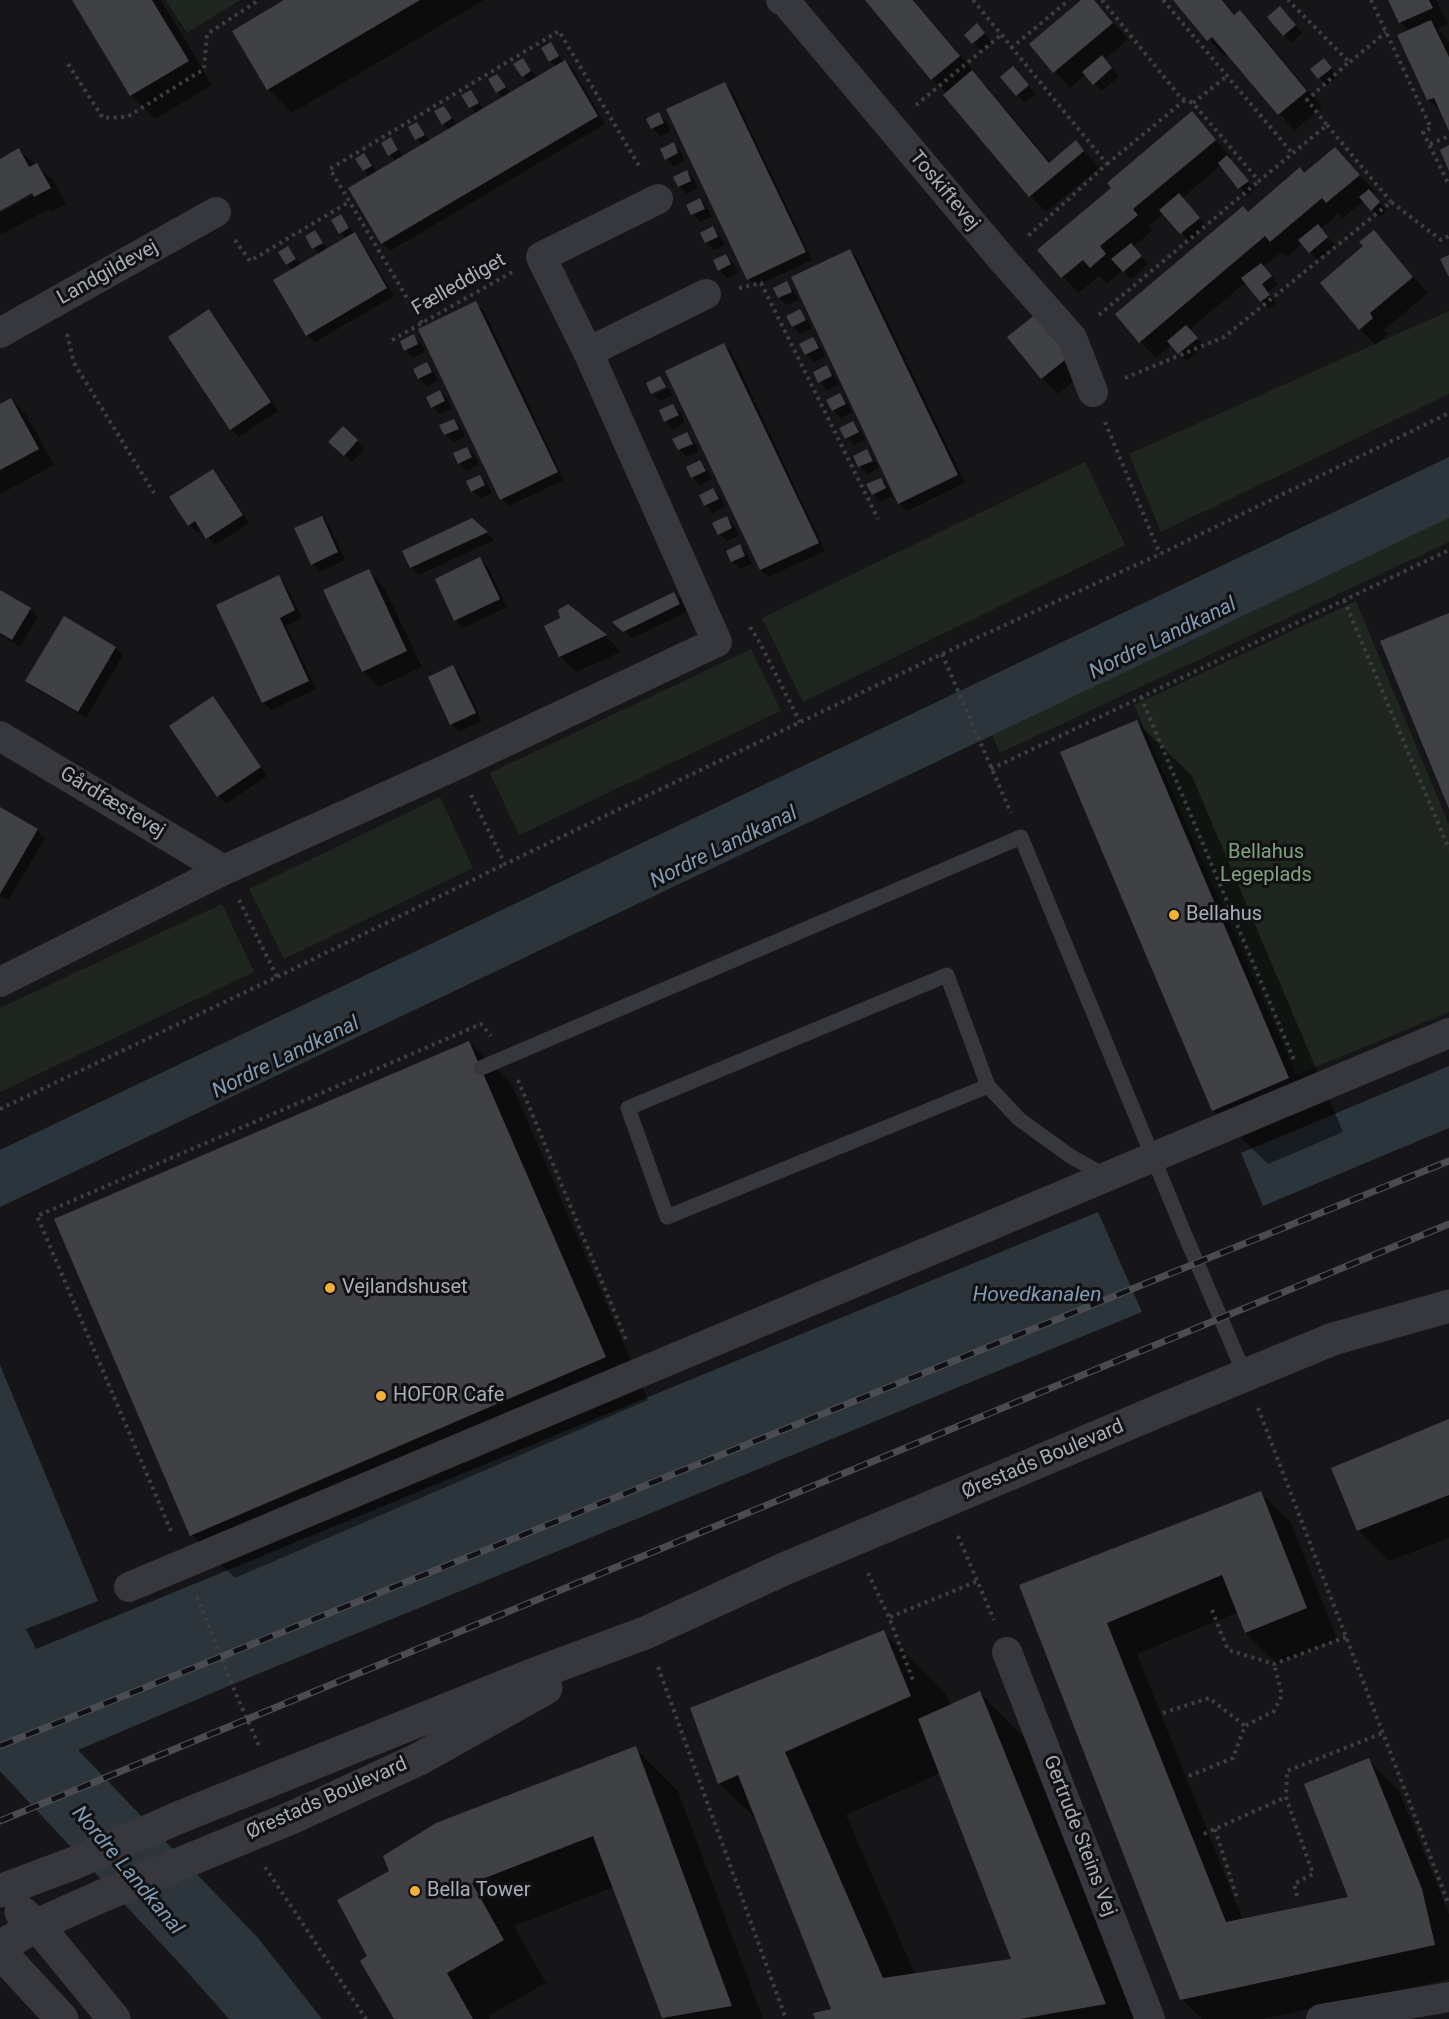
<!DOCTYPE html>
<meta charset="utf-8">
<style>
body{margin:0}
canvas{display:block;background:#161618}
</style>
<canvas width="1449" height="2019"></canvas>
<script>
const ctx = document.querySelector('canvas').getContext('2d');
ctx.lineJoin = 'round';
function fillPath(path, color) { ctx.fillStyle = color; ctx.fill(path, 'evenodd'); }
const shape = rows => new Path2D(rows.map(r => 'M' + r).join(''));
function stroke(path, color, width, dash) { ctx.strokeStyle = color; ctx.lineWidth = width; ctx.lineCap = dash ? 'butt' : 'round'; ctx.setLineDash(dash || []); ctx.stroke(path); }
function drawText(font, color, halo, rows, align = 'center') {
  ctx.font = font + ' Roboto,sans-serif'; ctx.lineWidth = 6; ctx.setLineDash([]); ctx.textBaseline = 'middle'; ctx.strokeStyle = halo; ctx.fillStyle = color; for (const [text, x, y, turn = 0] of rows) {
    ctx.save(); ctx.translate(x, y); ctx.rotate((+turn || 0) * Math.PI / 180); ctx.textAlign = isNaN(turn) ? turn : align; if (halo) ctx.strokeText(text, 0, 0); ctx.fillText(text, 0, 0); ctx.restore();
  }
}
const green = shape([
 [166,0,240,0,187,33],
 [1449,311,1449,394,1161,532,1129,454],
 [1085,462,1125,545,803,702,762,618],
 [1449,518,1449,542,1000,753,992,735],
 [1356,601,1449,825,1449,1012,1296,1075,1134,705],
 [751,649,781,711,519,835,490,773],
 [440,797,473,868,284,959,249,889],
 [222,904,254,972,0,1092,0,1008]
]);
const water = shape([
 [1449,457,1449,518,0,1207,0,1150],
 [1449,1066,1449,1128,1263,1206,1241,1153],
 [1098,1212,1142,1312,238,1682,78,1750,258,1938,322,2019,229,2019,183,1967,0,1771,0,1365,98,1601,26,1629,36,1649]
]);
const shadow = shape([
 [74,0,161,0,212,85,155,119,131,95],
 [287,0,484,0,292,113,268,89],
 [866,0,914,0,974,72,973,74,988,88,1051,163,1076,142,1099,168,1046,212,1031,196,947,93,932,79],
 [1083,0,1093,0,1128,39,1104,60,1119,77,1101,91,1086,74,1070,88,1031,44],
 [1175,0,1223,0,1236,16,1240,12,1256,28,1322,107,1295,130,1279,114,1228,53,1224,56],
 [1390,0,1436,0,1448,24,1438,29,1449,42,1449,127,1442,113,1428,99,1409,31,1401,23],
 [1288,15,1302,33,1291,43,1284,35],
 [985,33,992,42,981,50,973,43],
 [551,44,564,62,573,69,605,124,390,251,382,243,370,177,364,170,364,155,377,172,396,161,390,155,391,139,404,157,423,145,417,139,417,123,430,141,449,130,443,124,444,108,458,125,476,114,463,96,471,91,484,109,503,98,497,92,497,76,511,93,529,83,516,65,523,60,537,78,556,67,550,61],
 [1331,67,1338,76,1327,85,1319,78],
 [1020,76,1036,94,1025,103,1002,78],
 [724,83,732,91,812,260,756,286,748,279],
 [1192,113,1231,157,1229,159,1255,189,1247,195,1221,165,1182,198,1206,226,1189,241,1164,213,1148,226,1152,231,1133,247,1148,264,1131,279,1123,270,1107,283,1099,276,1078,293,1039,250,1114,188],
 [659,114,667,122,671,131,660,136,652,128],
 [674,144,681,152,685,161,674,166,666,159],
 [1335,149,1375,192,1372,194,1387,211,1379,217,1364,201,1343,218,1338,214,1320,229,1335,245,1317,260,1303,243,1287,257,1282,252,1263,267,1278,284,1268,292,1276,303,1269,309,1246,282,1189,330,1204,346,1187,361,1172,344,1156,358,1140,342,1248,213,1305,174],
 [19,150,53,180,66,204,51,212,49,209,2,234,0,232,0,213,40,191,38,189,0,209,0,158,1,160],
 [687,172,694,179,698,188,687,194,679,186],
 [700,200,707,208,712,217,700,222,693,214,688,205],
 [341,216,362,242,394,296,315,342,307,335,293,270,287,264,288,248,302,265,320,255,307,237,315,232,328,250,347,239,340,233],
 [713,228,720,236,725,245,714,250,706,242],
 [1374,232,1428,293,1384,330,1388,334,1376,345,1360,329,1365,247],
 [849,251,857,258,965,483,907,511,900,503],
 [726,256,734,264,738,272,727,278,719,270],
 [786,283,794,291,798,300,787,305,779,298,775,289],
 [476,303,484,311,564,480,509,506,501,499],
 [209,311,217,319,278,411,239,437,231,429],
 [800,311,807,319,812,328,800,334,793,326],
 [1036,316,1085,372,1058,394,1042,378,1009,337],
 [413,336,421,344,425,352,413,358,406,350,402,342],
 [813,339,820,346,825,356,814,362,806,354],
 [724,345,732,353,825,551,768,577,761,570],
 [427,364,434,372,438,380,427,386,419,378],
 [827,367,834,375,839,384,827,390,820,382,815,372],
 [669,388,672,395,660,401,654,395],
 [440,392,448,399,452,409,440,414,432,407],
 [840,395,848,403,852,412,841,418,833,410],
 [11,400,27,416,54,465,0,494,0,406],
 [673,406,681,413,685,423,673,429,666,421,661,411],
 [454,420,461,428,465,436,453,442,445,434],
 [853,423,861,431,865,440,854,445,846,438],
 [687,434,694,442,699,451,687,457,679,449],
 [357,441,365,448,352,462,338,450],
 [467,448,475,456,479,465,467,471,459,463],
 [867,451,874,459,879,468,867,474,860,466],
 [700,462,707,469,712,479,700,485,692,477,688,467],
 [213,471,220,478,249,523,215,545,202,529,197,533,189,525],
 [480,477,487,484,492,493,480,498,472,491],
 [880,480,888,487,892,496,881,502,873,494],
 [713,490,721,497,725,507,713,513,705,505],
 [322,517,329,525,345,560,320,572,312,564],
 [727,518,734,525,739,536,727,541,719,534],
 [472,520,494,540,419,575,411,567],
 [740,546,748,554,752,564,740,569,732,561],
 [480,559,488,567,507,607,463,628,455,620],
 [368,571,384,587,422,667,379,687,363,671],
 [279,577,286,585,302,618,286,626,316,689,271,710,263,702],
 [0,589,2,592,30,609,38,617,20,647,0,635],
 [674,593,682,601,687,612,632,638,621,629],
 [568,606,606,636,621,652,576,672,560,656,561,619],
 [115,648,123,655,86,718,35,688,27,681],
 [452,666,460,674,482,721,459,732,452,724],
 [212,698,220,706,267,776,226,804,218,796],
 [1137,722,1192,776,1343,1132,1268,1164,1213,1110],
 [0,809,37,830,45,838,8,901,0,896],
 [469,1042,512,1085,648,1400,235,1578,192,1535],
 [1449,1421,1449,1538,1389,1561,1358,1530],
 [1260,1492,1291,1523,1337,1639,1277,1664,1246,1633,1238,1612,1137,1654,1243,1920,1350,1899,1368,1760,1399,1791,1449,1914,1449,1979,1264,2019,1202,2019,1182,1999,1021,1586],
 [883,1632,946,1694,951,1706,980,1693,1042,1756,1148,2019,817,2019,833,2010,758,1821,720,1784,692,1709],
 [941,1773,1013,1960,915,1974,846,1815],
 [635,1748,678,1791,763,2019,666,2019,614,1887,514,1926,546,1983,488,2016,490,2019,396,2019,362,1961]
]);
const building = shape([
 [72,0,152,0,189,61,130,96],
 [284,0,420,0,267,90,232,31],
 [865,0,913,0,960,56,931,80],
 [1081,0,1094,0,1113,23,1053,73,1029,44],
 [1173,0,1222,0,1234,15,1240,10,1307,91,1278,115,1212,37,1207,41],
 [1388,0,1429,0,1433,8,1399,23],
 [1280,6,1296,25,1283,36,1267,17],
 [1431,20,1449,57,1449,131,1434,98,1427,100,1397,35],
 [977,23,985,33,972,44,964,35],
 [551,42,559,56,549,62,541,48],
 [1102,55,1112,68,1093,85,1082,72],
 [523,58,531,71,522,77,513,64],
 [1324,58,1332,68,1318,79,1310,69],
 [565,60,598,116,381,244,348,188],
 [1013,66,1029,85,1016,96,1000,77],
 [972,70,1049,163,1076,140,1084,151,1029,197,943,95],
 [497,74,506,87,496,93,488,79],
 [725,82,806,252,747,280,666,109],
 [471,90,479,103,469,108,461,95],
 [444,106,452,118,442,125,434,111],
 [1192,111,1216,140,1133,209,1138,215,1100,246,1106,254,1090,268,1083,260,1061,278,1037,250,1111,188,1107,183],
 [659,112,664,123,651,129,646,119],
 [417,122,425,135,415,140,408,127],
 [391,137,398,150,388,156,381,143],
 [674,142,678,153,665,160,660,149],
 [1449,145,1449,171,1440,150],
 [1335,147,1360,175,1326,203,1322,198,1270,242,1265,236,1139,343,1115,314,1243,206,1248,212,1300,167,1304,173],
 [19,148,29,167,37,163,51,188,34,197,32,193,0,211,0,159],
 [364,153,372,166,363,171,355,159],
 [1227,155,1249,181,1238,189,1218,163],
 [687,170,691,181,678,187,673,177],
 [1369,189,1380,202,1371,211,1359,197],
 [1179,193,1200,218,1180,234,1159,210],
 [700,198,705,209,691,215,686,205],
 [341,214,349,228,339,234,331,220],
 [1318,224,1328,237,1309,253,1298,240],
 [713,226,718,237,705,243,700,233],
 [315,230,323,243,312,249,305,236],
 [1374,230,1413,277,1370,313,1373,318,1359,330,1320,283,1363,246,1359,242],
 [355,232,387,288,306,336,273,280],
 [1131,243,1142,256,1123,272,1111,259],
 [288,246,296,259,286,265,278,252],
 [850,249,958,475,898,504,791,277],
 [726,254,731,264,718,271,713,260],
 [1449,255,1449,277,1440,259],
 [1261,263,1272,276,1262,284,1270,295,1260,302,1241,278],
 [787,281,792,292,778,298,773,288],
 [476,301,558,472,500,500,418,329],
 [209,309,271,402,230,430,168,337],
 [800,309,806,320,792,327,786,316],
 [1036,314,1070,356,1041,379,1007,337],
 [1186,325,1198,338,1178,354,1167,341],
 [414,334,418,344,404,351,400,341],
 [813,337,819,348,805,355,799,344],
 [724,343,819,543,760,570,665,371],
 [427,362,432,372,418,379,413,369],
 [827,365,832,376,818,383,813,372],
 [660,376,666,387,651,394,646,383],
 [440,390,445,401,431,408,426,397],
 [840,393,846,404,832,411,826,400],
 [11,398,39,449,0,470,0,404],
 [673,404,679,415,664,422,659,410],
 [454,419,459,429,444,435,439,425],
 [853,421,859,432,845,439,839,428],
 [343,426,358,440,344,456,328,442],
 [687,432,693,444,678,450,672,439],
 [467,447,472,457,458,464,453,453],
 [867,449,873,461,858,467,853,456],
 [700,460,706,471,691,478,686,467],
 [213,469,243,515,206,539,195,521,188,526,169,497],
 [480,475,485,485,471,492,466,481],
 [881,478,886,488,872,495,866,484],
 [713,488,719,499,704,506,699,495],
 [322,516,338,552,311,565,294,528],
 [727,516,732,528,718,535,712,523],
 [472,518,488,532,410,568,402,551],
 [740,544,745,556,731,562,726,551],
 [480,557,500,599,454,621,435,579],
 [369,569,407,651,362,672,323,590],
 [279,575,295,610,280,618,309,681,262,703,216,605],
 [0,590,31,608,12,640,0,633],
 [674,592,680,604,623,632,612,622],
 [568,604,607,635,559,657,544,626,560,618,558,610],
 [1449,613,1449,809,1380,641],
 [64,616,116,647,78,712,25,681],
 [453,665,476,713,450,725,428,677],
 [213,696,261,767,217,797,169,726],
 [1137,720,1289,1078,1212,1111,1060,752],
 [0,807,38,829,0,894],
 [469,1041,606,1357,190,1536,54,1219],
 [1449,1419,1449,1495,1357,1531,1331,1468],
 [1261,1491,1307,1608,1245,1633,1222,1575,1107,1623,1226,1922,1348,1897,1304,1784,1369,1758,1422,1889,1435,1945,1180,2000,1019,1585],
 [884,1630,911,1696,785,1752,883,1978,1011,1959,918,1719,980,1691,1106,2004,1020,2019,815,2019,813,2013,831,2009,738,1775,718,1784,690,1708],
 [636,1746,732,2006,662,2018,593,1836,472,1883,504,1940,447,1973,473,2019,394,2019,360,1961,367,1956,337,1900,389,1871,383,1856,436,1823]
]);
const path = shape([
 [973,0,1107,164,1027,237],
 [1102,0,1181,98,1193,103,1259,181,1327,125,1307,100,1349,62,1288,0],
 [1163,0,1293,154],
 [1371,0,1431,128,1423,132,1449,185],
 [1011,48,1069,0],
 [1350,62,1386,32],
 [68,64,103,118,127,117,204,69,207,34,259,0],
 [1193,103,1227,76],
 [916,105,1001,35],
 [1327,125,1391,202],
 [1430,144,1449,136],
 [1107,164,1185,100],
 [235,240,250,261,349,202],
 [739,288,761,283,878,519],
 [1099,315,1259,181],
 [422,323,330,169,559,31,641,169],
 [67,334,74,363,154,493],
 [392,340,512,272],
 [1125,378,1224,337,1391,202,1441,240,1449,236],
 [1105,422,1160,554],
 [1344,600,1449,849],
 [750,627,759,641,800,722],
 [942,654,1011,813],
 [1141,697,1294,1060],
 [991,769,1449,550],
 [471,795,505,864,942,654,1160,554,1449,413],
 [239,900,277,977],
 [518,1080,627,1342],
 [0,1109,277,977,505,864],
 [1258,1408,1449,1905],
 [171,1531,37,1216,481,1024,491,1036],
 [958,1536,994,1620],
 [868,1573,889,1617,914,1683],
 [197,1597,235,1692,260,1748],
 [1212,1610,1228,1650,1274,1664,1346,1637],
 [890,1617,978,1581],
 [658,1667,786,2019],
 [1163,1713,1209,1698,1245,1726],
 [1189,1776,1233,1758,1245,1726,1274,1711,1282,1695,1274,1664],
 [1215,1829,1237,1898],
 [1204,1834,1286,1797],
 [265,1867,366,2019],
 [1297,1896,1294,1884,1313,1874,1286,1797,1287,1771,1383,1733]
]);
const service = shape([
 [481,1068,1021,837,1185,1235,1245,1375],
 [988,1086,667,1217,628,1108,947,975,988,1086,1019,1119,1070,1156,1106,1176]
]);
const minor = shape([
 [781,0,785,1,1002,259,1072,338,1093,392],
 [0,333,216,212],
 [588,352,706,294],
 [0,736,224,870],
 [0,982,224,870,456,765,717,642,588,352,541,257,658,199],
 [129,1587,1449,1033],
 [1007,1652,1150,2019],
 [1321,2019,1449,1997]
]);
const tertiary = shape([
 [0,1891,77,1862,180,1817,532,1675,645,1633,784,1569,1168,1407,1333,1339,1449,1306],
 [21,1912,37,1925,114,2019],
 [0,1947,37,1925,104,1895,291,1818,419,1759,546,1688],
 [0,1952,62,2019]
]);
const rail = shape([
 [0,1746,1449,1161],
 [0,1821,1449,1224]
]);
const markers = [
 [1174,915,6,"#f2b134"],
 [330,1288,6,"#f2b134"],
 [381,1396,6,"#f2b134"],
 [415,1891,6,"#f2b134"]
];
const streetNames = [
 ["Toskiftevej",944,191,50],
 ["Landgildevej",108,273,-29],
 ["Fælleddiget",459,285,-30],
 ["Gårdfæstevej",112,803,31],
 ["Ørestads Boulevard",1043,1460,-23],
 ["Ørestads Boulevard",327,1799,-24],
 ["Gertrude Steins Vej",1079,1836,69]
];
const parkNames = [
 ["Bellahus",1266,853],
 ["Legeplads",1266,876]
];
const poiNames = [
 ["Bellahus",1186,915],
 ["Vejlandshuset",342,1288],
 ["HOFOR Cafe",393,1396],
 ["Bella Tower",427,1891]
];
const waterNames = [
 ["Nordre Landkanal",1163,639,-26],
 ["Nordre Landkanal",724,848,-26],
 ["Nordre Landkanal",286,1058,-26],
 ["Hovedkanalen",1037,1296],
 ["Nordre Landkanal",127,1871,50]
];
fillPath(green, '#1e261f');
fillPath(water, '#2c353c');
fillPath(shadow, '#0007');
fillPath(building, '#404145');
stroke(path, '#3d3f44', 4, [3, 4.5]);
stroke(service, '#37383d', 15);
stroke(minor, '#37383d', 30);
stroke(tertiary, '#37383d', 33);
stroke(rail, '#4a4c52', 7);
stroke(rail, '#111113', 4.5, [14]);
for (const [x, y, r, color] of markers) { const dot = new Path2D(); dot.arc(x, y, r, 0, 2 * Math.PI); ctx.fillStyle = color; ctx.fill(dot); stroke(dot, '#111113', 2); }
drawText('20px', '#a8adb8', '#111113', streetNames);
drawText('20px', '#7fa381', '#111113', parkNames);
drawText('20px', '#a8adb8', '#111113', poiNames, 'left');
drawText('italic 21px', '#7f9bb3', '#111113', waterNames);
</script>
